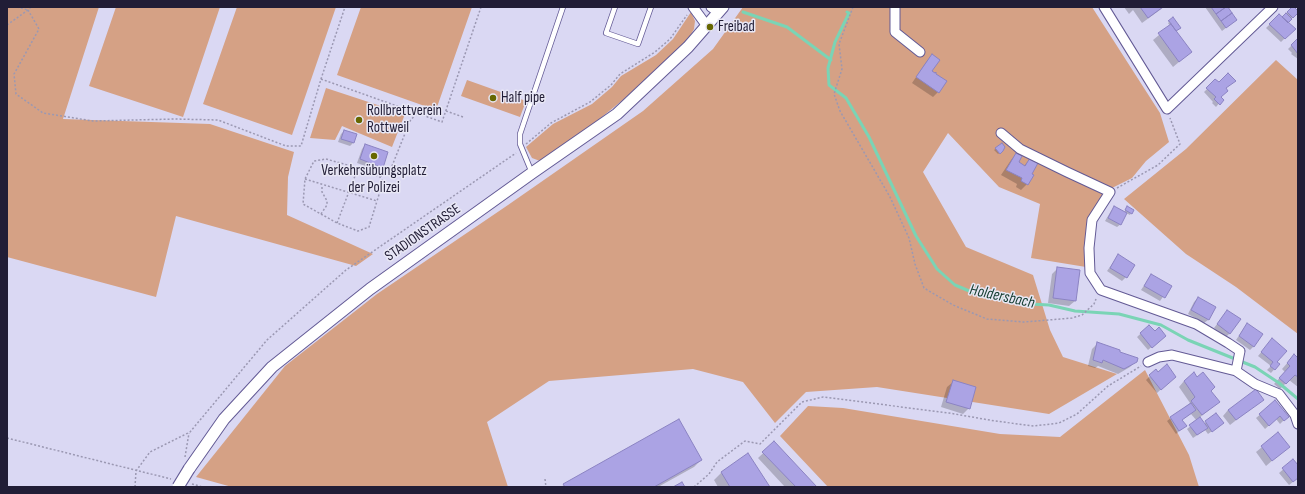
<!DOCTYPE html>
<meta charset="utf-8">
<style>
body{margin:0}
#map{position:relative;width:1305px;height:494px;overflow:hidden;background:#dad8f3;font-family:"Sofia Sans Condensed",sans-serif}
canvas{display:block}
.frame{position:absolute;inset:0;border:8px solid #211d36;pointer-events:none}
</style>
<div id="map">
<canvas width="1305" height="494"></canvas>
<div class="frame"></div>
</div>
<script>
const ctx = document.querySelector('canvas').getContext('2d');
ctx.lineJoin = 'round';
function fillPath(path, color) { ctx.fillStyle = color; ctx.fill(path, 'evenodd'); }
const shape = rows => new Path2D(rows.map(r => 'M' + r).join(''));
function stroke(path, color, width, dash) { ctx.strokeStyle = color; ctx.lineWidth = width; ctx.lineCap = dash ? 'butt' : 'round'; ctx.setLineDash(dash || []); ctx.stroke(path); }
function drawText(font, color, halo, rows, align = 'center') {
  ctx.font = font + ' "Sofia Sans Condensed",sans-serif'; ctx.lineWidth = 3; ctx.setLineDash([]); ctx.textBaseline = 'middle'; ctx.strokeStyle = halo; ctx.fillStyle = color; for (const [text, x, y, turn = 0] of rows) {
    ctx.save(); ctx.translate(x, y); ctx.rotate((+turn || 0) * Math.PI / 180); ctx.textAlign = isNaN(turn) ? turn : align; if (halo) ctx.strokeText(text, 0, 0); ctx.fillText(text, 0, 0); ctx.restore();
  }
}
const green = shape([
 [7,7,99,7,63,119,210,124,294,152,288,177,287,215,373,254,356,266,176,216,156,297,7,257],
 [116,7,220,7,183,117,89,86],
 [237,7,336,7,292,135,203,104],
 [361,7,472,7,436,110,337,75],
 [743,7,1092,7,1160,113,1169,142,1146,161,1132,178,1110,189,1089,220,1086,267,1031,258,1040,204,999,187,948,133,923,172,966,247,1033,275,1050,330,1063,357,1117,374,1049,414,877,387,806,392,775,423,743,382,693,369,549,381,487,422,508,487,232,487,196,477,285,366,377,294,508,205,643,111,713,49],
 [691,12,695,21,694,29,690,36,677,52,635,90,592,125,540,161,532,158,526,147,553,124,592,104,612,87,621,76,656,55,673,39],
 [1276,60,1298,80,1298,334,1236,287,1186,254,1124,199,1186,149],
 [467,80,526,101,520,117,461,96],
 [326,88,405,114,392,147,342,126,335,140,310,138],
 [1145,370,1189,455,1199,487,828,487,780,436,808,406,843,408,1000,434,1060,437]
]);
const shadow = shape([
 [1124,7,1164,7,1142,23,1133,10,1129,14],
 [1205,7,1227,7,1236,20,1222,31],
 [1293,7,1298,12,1287,22,1294,29,1281,42,1266,28,1279,15,1282,18],
 [1173,19,1175,31,1191,52,1173,67,1153,40,1170,26,1168,23],
 [1298,39,1298,59,1291,54,1292,53,1288,49],
 [932,55,931,71,938,92,933,97,912,83,927,61],
 [1216,80,1225,89,1220,97,1222,100,1216,107,1212,103,1213,102,1204,92],
 [344,131,356,135,353,143,350,146,338,142,341,134],
 [1002,144,1003,150,998,154,994,150],
 [365,145,382,167,379,171,357,163,362,149],
 [1016,154,1018,162,1024,166,1030,159,1030,174,1032,175,1027,184,1021,190,1016,187,1017,184,1001,175,1011,160],
 [1114,208,1124,213,1126,209,1131,213,1130,215,1126,213,1121,224,1117,227,1105,221,1111,211],
 [1118,256,1126,277,1122,281,1107,271],
 [1058,268,1075,301,1069,306,1048,303,1052,274],
 [1151,275,1170,287,1160,301,1141,290],
 [1198,298,1215,308,1208,320,1204,323,1188,314,1194,302],
 [1227,311,1230,333,1226,337,1214,328],
 [1149,326,1161,339,1148,350,1137,337],
 [1244,328,1254,346,1250,350,1236,340],
 [1098,343,1118,353,1136,361,1130,367,1118,374,1098,366,1095,368,1088,366,1092,349],
 [1269,343,1276,362,1279,364,1271,373,1267,370,1271,366,1258,356],
 [1298,360,1298,387,1289,380,1280,389,1274,384,1285,372,1282,369,1289,361],
 [1156,370,1158,373,1171,380,1157,393,1146,380],
 [1184,381,1210,391,1219,402,1199,418,1204,424,1216,414,1219,426,1208,434,1205,430,1193,438,1187,429,1197,421,1191,414,1181,420,1185,426,1176,434,1167,421,1190,403,1179,387],
 [953,382,969,408,963,414,941,407,947,387],
 [1263,399,1230,425,1223,416,1228,410],
 [1275,402,1284,420,1280,424,1276,419,1265,429,1256,418],
 [1278,434,1288,447,1266,466,1256,452],
 [774,443,816,487,785,487,758,458],
 [748,454,769,487,718,487,714,480,721,473],
 [701,460,694,467,658,487,561,487,564,485],
 [1293,461,1298,467,1298,478,1289,485,1279,473]
]);
const stream = shape([
 [743,12,787,27,831,60],
 [847,12,849,13,835,42,828,68,829,85,846,98,869,137,916,236,937,269,955,285,974,293,1030,304,1049,305,1075,311,1119,314,1161,325,1188,340,1255,367,1279,383,1298,399]
]);
const building = shape([
 [1140,7,1163,7,1148,18,1140,7],
 [1211,7,1226,7,1216,14,1211,7],
 [1226,7,1228,7,1232,13,1221,21,1216,14,1226,7],
 [1292,7,1294,7,1298,11,1298,13,1293,18,1287,12,1292,7],
 [1232,13,1237,20,1226,28,1221,21,1232,13],
 [1286,13,1292,19,1288,23,1282,17,1286,13],
 [1279,14,1296,29,1285,39,1269,24,1279,14],
 [1173,17,1181,28,1176,31,1169,21,1168,21,1173,17],
 [1171,24,1192,52,1179,62,1158,33,1171,24],
 [1298,38,1298,54,1291,45,1298,38],
 [932,54,940,60,932,71,935,73,936,72,936,74,947,81,939,93,916,77,932,54],
 [1228,73,1236,81,1226,88,1228,91,1221,97,1224,100,1220,105,1214,99,1216,97,1206,88,1215,79,1219,82,1228,73],
 [344,130,357,134,354,143,341,139,344,130],
 [1002,143,1005,147,1003,151,1000,154,995,148,1002,143],
 [365,144,388,152,383,168,360,159,365,144],
 [1016,153,1022,156,1019,162,1025,166,1030,158,1038,163,1032,174,1034,175,1028,185,1021,181,1022,178,1006,170,1016,153],
 [1114,206,1127,213,1121,225,1108,218,1114,206],
 [1127,206,1134,210,1132,214,1125,210,1127,206],
 [1118,254,1135,265,1127,278,1110,268,1118,254],
 [1057,267,1080,270,1076,301,1053,298,1057,267],
 [1151,274,1172,286,1165,298,1144,286,1151,274],
 [1198,297,1216,307,1209,320,1191,310,1198,297],
 [1227,310,1241,319,1230,334,1217,324,1227,310],
 [1247,323,1263,334,1254,347,1239,336,1247,323],
 [1149,325,1155,331,1159,327,1166,336,1152,348,1140,333,1149,325],
 [1272,338,1287,351,1277,362,1280,364,1275,370,1270,366,1273,362,1261,352,1272,338],
 [1097,342,1120,350,1120,352,1138,358,1137,362,1124,369,1103,360,1102,363,1093,360,1097,342],
 [1294,354,1298,358,1298,377,1295,375,1286,384,1279,378,1290,366,1287,363,1294,354],
 [1167,364,1176,377,1161,390,1149,375,1156,369,1158,372,1167,364],
 [1194,372,1197,377,1203,372,1215,387,1211,391,1220,402,1202,415,1191,401,1195,397,1184,381,1194,372],
 [953,380,976,387,970,409,946,402,953,380],
 [1256,389,1264,400,1236,420,1228,410,1256,389],
 [1275,400,1289,417,1284,421,1280,416,1269,426,1259,414,1275,400],
 [1191,403,1196,410,1182,420,1187,426,1179,431,1170,417,1191,403],
 [1216,413,1224,423,1212,432,1205,421,1216,413],
 [1200,417,1208,428,1197,435,1189,425,1200,417],
 [679,419,702,460,654,487,565,487,563,484,679,419],
 [1278,432,1290,447,1272,461,1261,446,1278,432],
 [774,441,817,487,796,487,762,452,774,441],
 [748,453,770,487,730,487,721,472,748,453],
 [1293,459,1298,465,1298,478,1293,482,1282,468,1293,459],
 [682,482,685,487,673,487,682,482]
]);
const path = shape([
 [17,7,28,10],
 [31,7,28,10,39,29,14,74,16,94,43,113,93,121,175,119,218,120,286,146,301,146,321,79,345,7],
 [853,7,839,44,842,69,834,94,840,111,890,197,909,238,915,264,924,288,953,305,987,319,1024,322,1072,318,1082,315,1094,304,1096,299],
 [7,25,28,10],
 [321,79,442,122,481,7],
 [446,111,463,117],
 [526,144,551,123,590,102,611,85,620,74,655,52,670,39,687,15],
 [380,177,392,166,410,121,416,114],
 [305,179,377,201,383,182,380,177,358,168,326,159,314,161,305,179,303,204,337,223,358,231,369,227,377,201],
 [1117,188,1158,165,1180,144,1170,118],
 [321,214,327,205,327,201,322,192,322,185],
 [337,223,358,168],
 [7,438,171,479],
 [185,457,189,433],
 [545,479,546,487],
 [192,484,203,487],
 [135,487,136,471,150,452,190,432,267,340,346,270,516,153],
 [694,487,709,474,717,462,745,441,760,444,802,402,823,397,949,413,995,421,1034,426,1059,423,1077,414,1108,386,1141,366]
]);
const service = shape([
 [615,7,606,33,638,44,651,7],
 [532,173,520,144,520,134,563,7]
]);
const minor = shape([
 [693,7,707,26],
 [711,7,718,12],
 [895,7,895,32,920,52],
 [1104,7,1167,109,1273,7],
 [1001,133,1020,149,1067,172,1110,192,1092,220,1089,248,1090,273,1101,290,1196,324,1228,343,1240,351,1236,371],
 [1148,362,1159,357,1172,355,1236,371,1255,384,1279,394,1295,415,1298,424]
]);
const tertiary = shape([
 [189,469,224,419,272,367,370,289,532,173,617,114,688,47,723,7]
]);
const tertiaryBridge = shape([
 [178,487,189,469]
]);
const markers = [
 [710,27,4,"#676701"],
 [493,98,4,"#676701"],
 [359,120,4,"#676701"],
 [374,156,4,"#676701"]
];
const poiNames = [
 ["Freibad",718,27],
 ["Half pipe",501,98],
 ["Rollbrettverein",367,111],
 ["Rottweil",367,128],
 ["Verkehrsübungsplatz",374,171,"center"],
 ["der Polizei",374,188,"center"]
];
const streetNames = [
 ["STADIONSTRASSE",423,233,-35]
];
const waterNames = [
 ["Holdersbach",1002,297,12]
];
fillPath(green, '#d5a185');
fillPath(shadow, '#0003');
stroke(stream, '#7ad4b5', 3);
fillPath(building, '#aba3e4');
stroke(building, '#8b83c2', 1);
stroke(service, '#635a95', 6);
stroke(minor, '#635a95', 11);
stroke(tertiary, '#635a95', 13);
stroke(path, '#9b98b2', 1.5, [2, 2]);
stroke(service, '#fff', 4.5);
stroke(minor, '#fff', 9);
stroke(tertiary, '#fff', 11);
stroke(tertiaryBridge, '#635a95', 13, []);
stroke(tertiaryBridge, '#fff', 11);
for (const [x, y, r, color] of markers) { const dot = new Path2D(); dot.arc(x, y, r, 0, 2 * Math.PI); ctx.fillStyle = color; ctx.fill(dot); stroke(dot, '#e8e7f5', 1.5); }
drawText('15px', '#211d36', '#e8e7f5', poiNames, 'left');
drawText('15px', '#211d36', '#e8e7f5', streetNames);
drawText('italic 16px', '#153d31', '#e8e7f5', waterNames);
</script>
